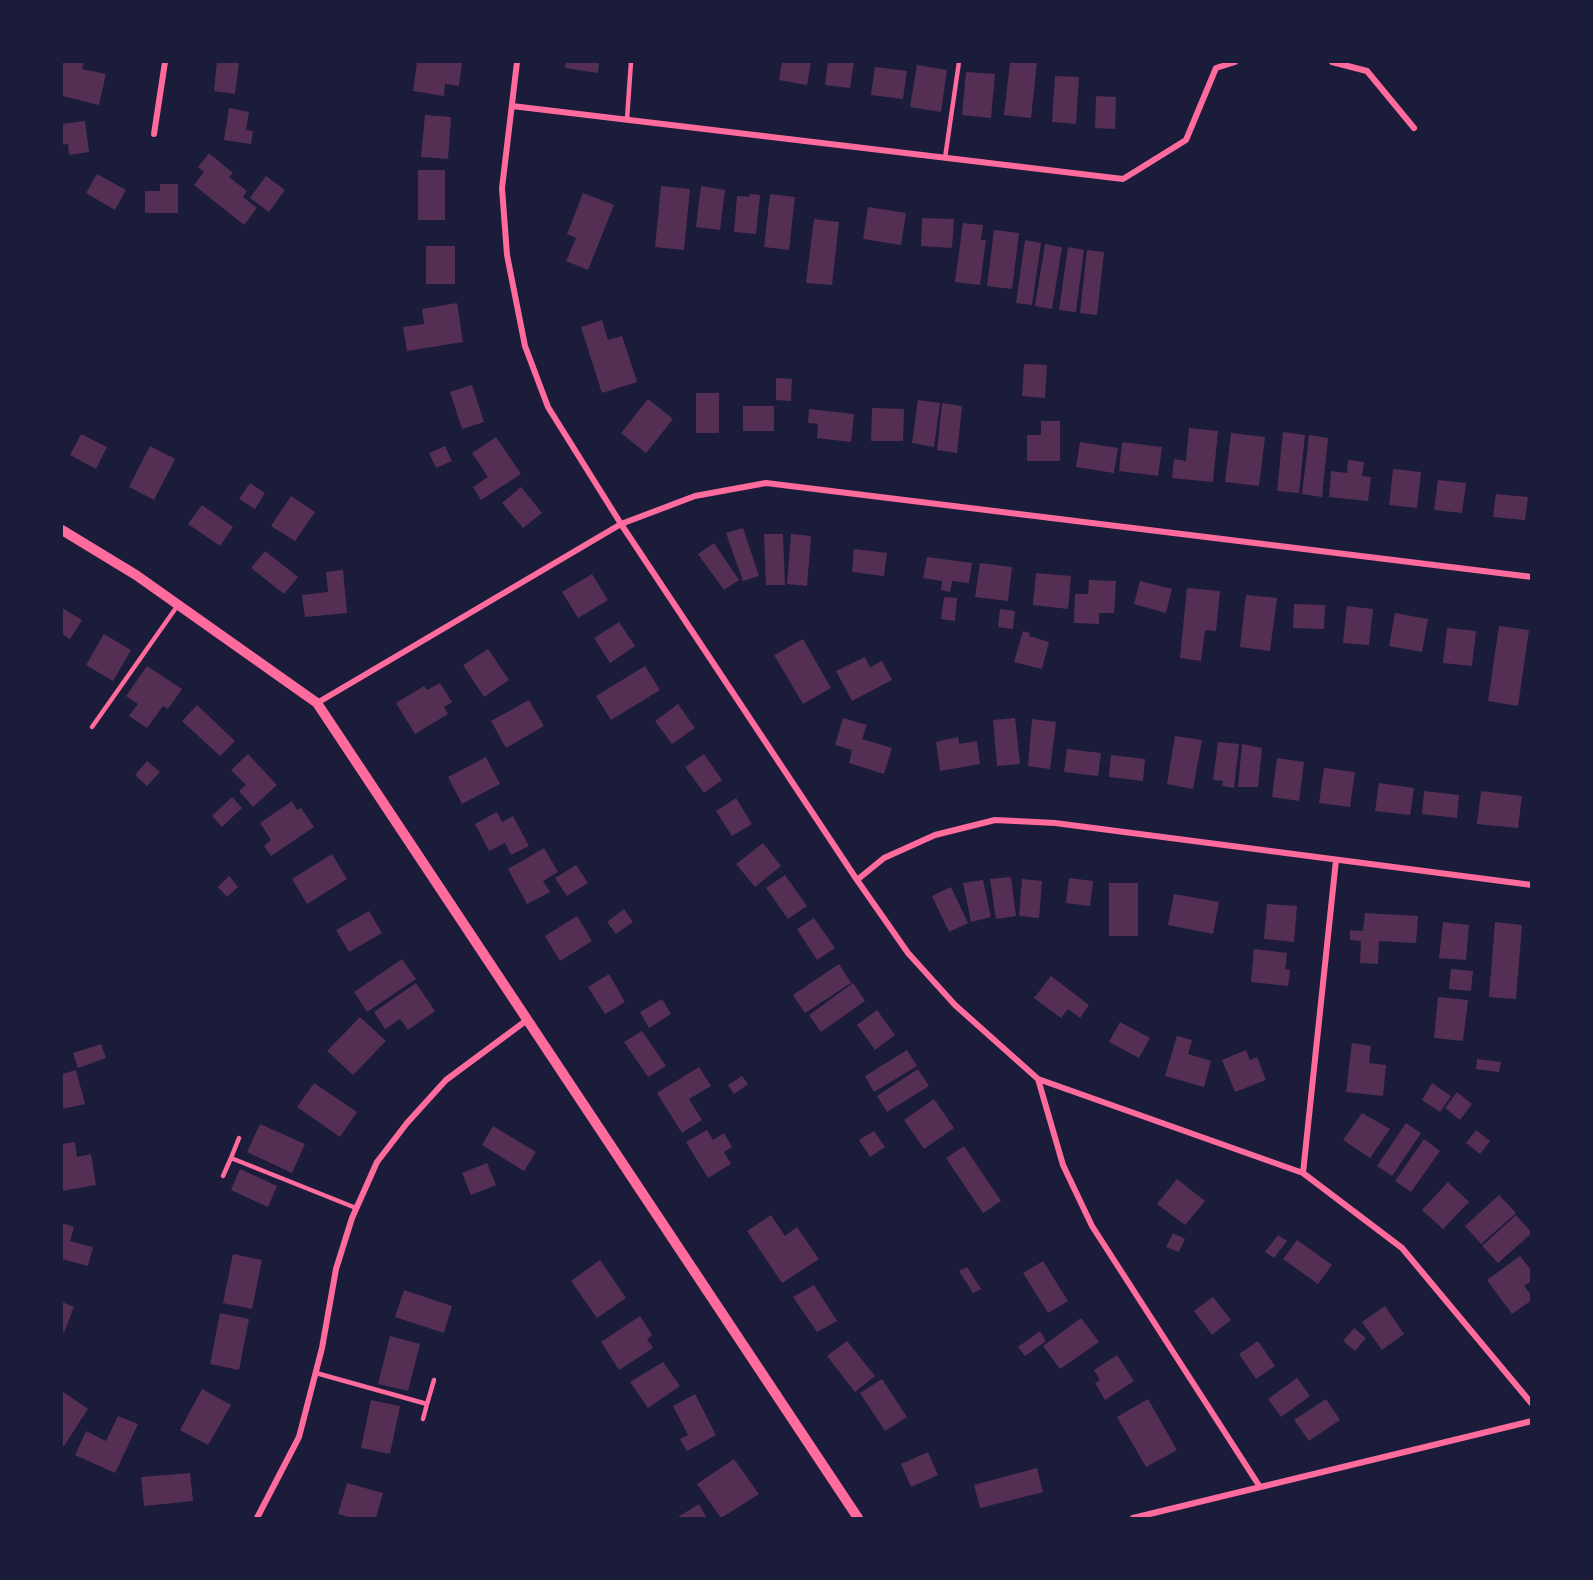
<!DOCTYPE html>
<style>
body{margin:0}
#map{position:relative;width:1593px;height:1580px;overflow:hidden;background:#1b1b3a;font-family:Merriweather,serif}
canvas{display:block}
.frame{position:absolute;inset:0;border:63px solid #1b1b3a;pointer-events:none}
</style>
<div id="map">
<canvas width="1593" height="1580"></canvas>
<div class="frame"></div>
</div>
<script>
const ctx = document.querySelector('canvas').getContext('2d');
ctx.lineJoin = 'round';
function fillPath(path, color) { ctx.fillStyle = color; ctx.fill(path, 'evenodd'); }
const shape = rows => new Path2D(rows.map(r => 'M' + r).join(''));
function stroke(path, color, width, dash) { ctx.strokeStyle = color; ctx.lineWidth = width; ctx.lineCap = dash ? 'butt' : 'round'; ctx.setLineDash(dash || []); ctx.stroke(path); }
const building = shape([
 [63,62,84,62,82,69,106,74,99,105,62,96],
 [217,62,239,62,235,94,214,91],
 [417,62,462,62,459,86,445,84,444,96,413,91],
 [566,62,599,62,598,73,565,68],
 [782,62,811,62,807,85,779,80],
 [828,62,854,62,850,88,825,85],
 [1010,62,1037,62,1031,118,1004,115],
 [917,65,947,70,941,112,910,107],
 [875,67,907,71,903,99,871,95],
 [966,72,995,74,991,118,962,115],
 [1055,76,1079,77,1076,124,1052,122],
 [1096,96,1116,97,1115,129,1095,128],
 [229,108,249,112,246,130,253,131,251,144,224,140],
 [425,115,451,117,448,159,421,157],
 [85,121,89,152,69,155,68,144,62,145,62,124],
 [209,153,233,173,229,177,247,191,243,197,257,208,244,225,194,185,204,172,198,167],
 [418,170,445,170,445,220,418,220],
 [97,174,126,190,115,210,86,193],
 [266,176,285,190,269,212,250,198],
 [160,184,178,184,178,213,145,213,145,191,160,191],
 [661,186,690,189,684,250,655,247],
 [701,186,725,190,720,230,696,227],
 [583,193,614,205,588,270,566,261,576,238,567,234],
 [750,194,760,195,756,234,734,232,737,196,749,197],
 [770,194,795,197,789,250,764,247],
 [868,207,906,213,901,245,863,239],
 [922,218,954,219,952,248,921,246],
 [814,219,839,222,832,285,806,283],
 [963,223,983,225,981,240,986,240,980,285,955,282],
 [994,230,1019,233,1012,289,987,286],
 [1025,240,1041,243,1032,305,1016,303],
 [1045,244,1062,247,1052,309,1035,306],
 [426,246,455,246,455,284,426,284],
 [1068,247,1084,250,1076,312,1059,310],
 [1087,250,1104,252,1097,315,1080,313],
 [457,303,463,342,407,351,403,327,424,324,422,309],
 [602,320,608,340,622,336,637,382,602,393,581,327],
 [1024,364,1047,365,1045,398,1022,396],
 [776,378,792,379,791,401,776,400],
 [472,385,484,422,462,429,450,392],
 [696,393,719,393,719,433,696,433],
 [648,399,673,419,646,453,621,433],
 [918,400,940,403,934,447,912,443],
 [942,403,962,406,957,453,937,450],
 [743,406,774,406,774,431,743,431],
 [872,408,904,409,903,441,871,441],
 [809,409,854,414,851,442,817,438,818,424,808,423],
 [1041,421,1060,421,1060,461,1027,461,1027,435,1041,435],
 [1189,428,1218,431,1213,482,1172,478,1174,459,1186,461],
 [1283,432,1305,435,1299,493,1277,491],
 [1231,433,1265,437,1259,486,1225,482],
 [81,434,107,447,96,469,70,455],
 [1309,435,1328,438,1322,497,1302,494],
 [496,437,521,474,481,500,473,487,488,477,472,453],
 [1080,442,1118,448,1114,473,1076,467],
 [1122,442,1162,447,1158,476,1119,471],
 [150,446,175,459,154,500,129,487],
 [445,446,452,461,436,468,429,453],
 [1348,460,1364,462,1362,476,1371,477,1368,501,1329,497,1331,471,1347,473],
 [1393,469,1421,472,1417,508,1389,505],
 [1438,480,1466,483,1462,513,1434,510],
 [250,483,265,493,255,509,239,499],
 [521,487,542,513,523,528,502,503],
 [1496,494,1528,497,1525,520,1493,517],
 [291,496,315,512,295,541,271,526],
 [202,505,233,527,220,546,188,524],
 [743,528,759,576,743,581,726,533],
 [764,534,783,534,785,585,766,585],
 [791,534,811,536,807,586,787,584],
 [714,543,739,580,724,590,698,554],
 [854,549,887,553,884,576,852,572],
 [265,551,298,577,284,594,251,568],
 [927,557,972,563,969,583,952,581,950,592,941,590,942,581,923,578],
 [980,563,1012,567,1008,601,975,597],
 [343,570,347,613,305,617,302,595,328,592,326,572],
 [1036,573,1071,576,1068,609,1033,605],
 [592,574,608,600,578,618,562,592],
 [1089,580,1116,581,1114,613,1099,613,1099,624,1074,623,1075,594,1088,594],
 [1140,581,1172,589,1166,613,1134,604],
 [1187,588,1220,591,1216,631,1205,630,1201,661,1180,658],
 [1246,595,1277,598,1270,651,1240,647],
 [944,597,957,598,955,621,941,619],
 [1294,604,1325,605,1324,629,1293,628],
 [1347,606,1373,609,1369,645,1343,643],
 [62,608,82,620,70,639,62,634],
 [1000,609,1015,611,1013,629,998,627],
 [1395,613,1428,619,1422,652,1389,646],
 [619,622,635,646,610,663,594,638],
 [1499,626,1529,630,1518,706,1488,701],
 [1447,628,1476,631,1472,666,1443,663],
 [1023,631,1030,633,1029,636,1049,642,1042,669,1014,662],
 [104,634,131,650,113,681,86,665],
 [803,639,831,688,803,704,774,655],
 [488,649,509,680,484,697,463,665],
 [865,657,870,667,882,661,892,680,852,701,836,671],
 [147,666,182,689,168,709,163,706,147,728,129,716,138,704,126,696],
 [645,666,660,690,611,720,596,696],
 [440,683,452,702,444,707,448,714,415,734,396,703,424,686,427,690],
 [529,700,544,726,506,748,491,721],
 [678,704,695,728,672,744,655,721],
 [197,705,235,741,220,756,182,721],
 [843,718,867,725,862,739,892,748,884,774,849,763,852,750,835,745],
 [1015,718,1020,764,997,766,993,720],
 [1032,719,1056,722,1050,769,1028,766],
 [1175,736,1202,740,1193,789,1167,784],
 [958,737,959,744,977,741,980,764,940,771,936,742],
 [1218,742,1239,744,1234,788,1222,786,1223,781,1213,780],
 [1242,744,1262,748,1258,787,1238,787],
 [1067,749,1101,753,1098,776,1064,772],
 [248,754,277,785,253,807,239,791,246,785,231,770],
 [704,754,722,780,704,793,685,767],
 [1111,755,1145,759,1143,781,1109,777],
 [486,757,500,784,462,804,448,777],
 [1277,758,1304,762,1299,801,1272,797],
 [147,761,160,772,147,786,135,775],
 [1324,768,1355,772,1350,807,1319,803],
 [1379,783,1414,788,1410,815,1375,811],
 [1424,791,1459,795,1457,818,1422,814],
 [1481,791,1522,796,1518,828,1477,824],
 [232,797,242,808,222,827,212,816],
 [736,798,752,824,732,836,716,811],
 [292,801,297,810,301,808,314,827,271,856,264,846,271,840,260,823],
 [497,812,502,822,513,816,529,846,511,855,505,843,489,851,475,824],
 [763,843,781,866,755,887,736,864],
 [544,848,558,872,543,881,550,892,527,904,508,869],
 [332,854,347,879,307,904,292,879],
 [576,865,588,883,567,896,555,878],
 [785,875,807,906,788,919,766,888],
 [229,876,238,887,227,897,218,887],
 [1011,877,1016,916,996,919,990,879],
 [1069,878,1093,881,1090,906,1066,903],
 [1022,879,1042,881,1039,918,1019,916],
 [983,880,991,917,971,922,963,883],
 [1109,883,1138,883,1138,936,1109,936],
 [951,887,968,923,949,932,932,896],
 [1174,894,1219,902,1213,934,1168,925],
 [1267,904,1297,906,1294,942,1264,939],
 [624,909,633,922,616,934,607,922],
 [369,911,382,933,349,952,336,930],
 [1365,913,1418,916,1416,943,1379,941,1378,964,1360,963,1361,941,1350,940,1350,930,1363,931],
 [577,916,592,941,560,961,545,936],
 [814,918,835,948,817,960,797,929],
 [1443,922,1469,925,1466,960,1439,958],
 [1495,922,1522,925,1516,999,1489,997],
 [1254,949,1287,953,1285,969,1290,970,1288,986,1251,982],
 [402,959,416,979,367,1012,354,992],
 [839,964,851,983,805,1013,793,995],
 [1451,969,1473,971,1471,991,1449,989],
 [609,974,625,1002,605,1014,588,987],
 [1051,976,1089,1005,1080,1018,1068,1009,1061,1018,1034,998],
 [416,983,435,1011,408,1030,400,1019,385,1029,374,1012],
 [853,983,865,1001,821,1032,809,1015],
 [1438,997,1468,1000,1463,1041,1434,1038],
 [662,999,671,1014,649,1028,640,1012],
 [877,1010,895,1035,875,1050,857,1025],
 [360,1017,386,1041,353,1075,327,1051],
 [1120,1022,1150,1038,1139,1058,1109,1042],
 [642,1031,666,1066,648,1077,624,1042],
 [1177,1036,1192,1040,1188,1054,1211,1061,1204,1087,1165,1076],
 [1352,1043,1371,1046,1369,1063,1386,1065,1383,1096,1346,1092],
 [101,1044,106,1058,78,1068,73,1053],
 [907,1050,917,1066,874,1092,865,1076],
 [1246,1050,1250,1060,1257,1057,1266,1080,1235,1092,1222,1060],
 [1477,1059,1501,1062,1499,1072,1476,1069],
 [699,1067,711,1086,689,1099,702,1120,682,1133,657,1093],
 [918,1069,929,1086,887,1112,877,1096],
 [76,1070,85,1104,62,1109,62,1074],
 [742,1076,748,1084,734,1094,728,1085],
 [314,1083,357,1112,340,1137,297,1107],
 [1432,1083,1451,1096,1440,1112,1422,1100],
 [1457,1092,1472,1104,1460,1120,1445,1108],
 [934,1099,954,1128,924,1149,904,1120],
 [1362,1113,1390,1129,1370,1158,1343,1140],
 [1406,1123,1421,1133,1392,1176,1377,1166],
 [260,1124,305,1144,292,1173,247,1152],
 [493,1126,536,1152,524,1171,482,1145],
 [707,1130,713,1140,724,1133,732,1147,724,1152,731,1164,708,1178,686,1142],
 [1476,1130,1490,1141,1480,1154,1466,1143],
 [874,1131,885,1147,870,1157,859,1140],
 [1424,1139,1440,1151,1411,1192,1395,1181],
 [75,1142,77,1157,91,1154,96,1185,62,1191,62,1144],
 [964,1146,1001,1201,983,1213,946,1158],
 [487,1163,496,1185,471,1195,462,1173],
 [240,1169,277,1186,268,1207,231,1190],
 [1177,1179,1205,1201,1185,1225,1157,1204],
 [1448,1182,1469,1202,1443,1229,1422,1210],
 [1499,1195,1516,1213,1481,1244,1465,1226],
 [771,1215,785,1236,797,1227,819,1259,782,1283,747,1231],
 [1516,1215,1532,1233,1498,1263,1482,1246],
 [62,1223,74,1227,70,1241,93,1247,88,1266,62,1259],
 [1173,1233,1185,1239,1179,1252,1166,1247],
 [1278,1235,1287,1241,1274,1258,1265,1252],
 [1297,1240,1332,1265,1318,1284,1283,1259],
 [233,1254,262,1260,252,1309,223,1303],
 [1520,1256,1532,1271,1532,1281,1524,1286,1532,1296,1532,1300,1512,1314,1487,1280],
 [600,1260,626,1298,597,1318,571,1281],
 [1043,1261,1068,1301,1048,1313,1023,1273],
 [967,1267,981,1289,973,1293,959,1271],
 [814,1285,837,1321,817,1332,793,1297],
 [404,1290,452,1306,444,1333,395,1317],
 [1213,1297,1231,1320,1212,1335,1194,1311],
 [62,1302,74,1307,64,1333,62,1332],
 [1385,1306,1404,1334,1382,1350,1362,1322],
 [220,1313,249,1319,239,1370,210,1364],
 [640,1316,652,1335,647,1339,653,1348,619,1370,601,1342],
 [1081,1318,1099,1342,1060,1369,1043,1346],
 [1354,1328,1366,1338,1355,1351,1343,1341],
 [1040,1331,1046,1341,1025,1356,1018,1347],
 [390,1336,420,1344,408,1391,378,1384],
 [847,1341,875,1376,855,1392,827,1356],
 [1258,1341,1275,1366,1256,1379,1239,1354],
 [1117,1355,1134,1381,1105,1400,1095,1383,1100,1380,1094,1370],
 [663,1362,680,1386,648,1408,630,1382],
 [1297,1378,1310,1396,1281,1417,1268,1399],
 [882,1379,907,1417,885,1431,860,1393],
 [202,1389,231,1405,208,1445,180,1430],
 [62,1391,88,1409,64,1446,62,1445],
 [695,1394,716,1435,687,1451,680,1439,688,1435,673,1406],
 [1148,1399,1177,1450,1146,1467,1117,1417],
 [1326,1399,1340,1420,1309,1441,1294,1420],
 [371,1400,400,1406,390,1454,361,1448],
 [118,1416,138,1424,115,1473,75,1455,86,1431,106,1441],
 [928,1452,938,1475,911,1487,901,1464],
 [734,1459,759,1494,721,1518,697,1484],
 [1037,1468,1043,1492,980,1508,974,1485],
 [190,1473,193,1501,144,1506,141,1477],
 [347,1483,383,1493,376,1518,352,1518,338,1514],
 [699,1504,707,1518,679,1518,678,1517]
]);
const service = shape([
 [627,119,631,62],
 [945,158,959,62],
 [92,727,178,605],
 [239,1138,231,1158,356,1208],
 [223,1176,231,1158],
 [316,1373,427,1404,434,1380],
 [423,1419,427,1404]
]);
const minor = shape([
 [517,62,502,188,507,255,525,346,548,407,621,524,857,880,908,953,955,1005,1038,1079,1303,1173,1402,1248,1532,1404],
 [1332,62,1367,71,1414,128],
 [512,106,1123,179,1186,140,1216,68,1235,62],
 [154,134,165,62],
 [317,703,621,524,695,496,766,483,1532,577],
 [857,880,884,858,935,835,995,820,1055,823,1532,885],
 [1038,1079,1063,1165,1092,1226,1260,1487],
 [1303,1173,1336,860],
 [257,1518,299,1437,322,1348,336,1269,352,1218,377,1162,407,1123,446,1080,527,1020],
 [1133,1518,1532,1421]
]);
const tertiary = shape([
 [62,530,136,575,317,703,858,1518]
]);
fillPath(building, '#542f53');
stroke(service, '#ff6b9d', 4.5);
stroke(minor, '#ff6b9d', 6);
stroke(tertiary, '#ff6b9d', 10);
</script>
